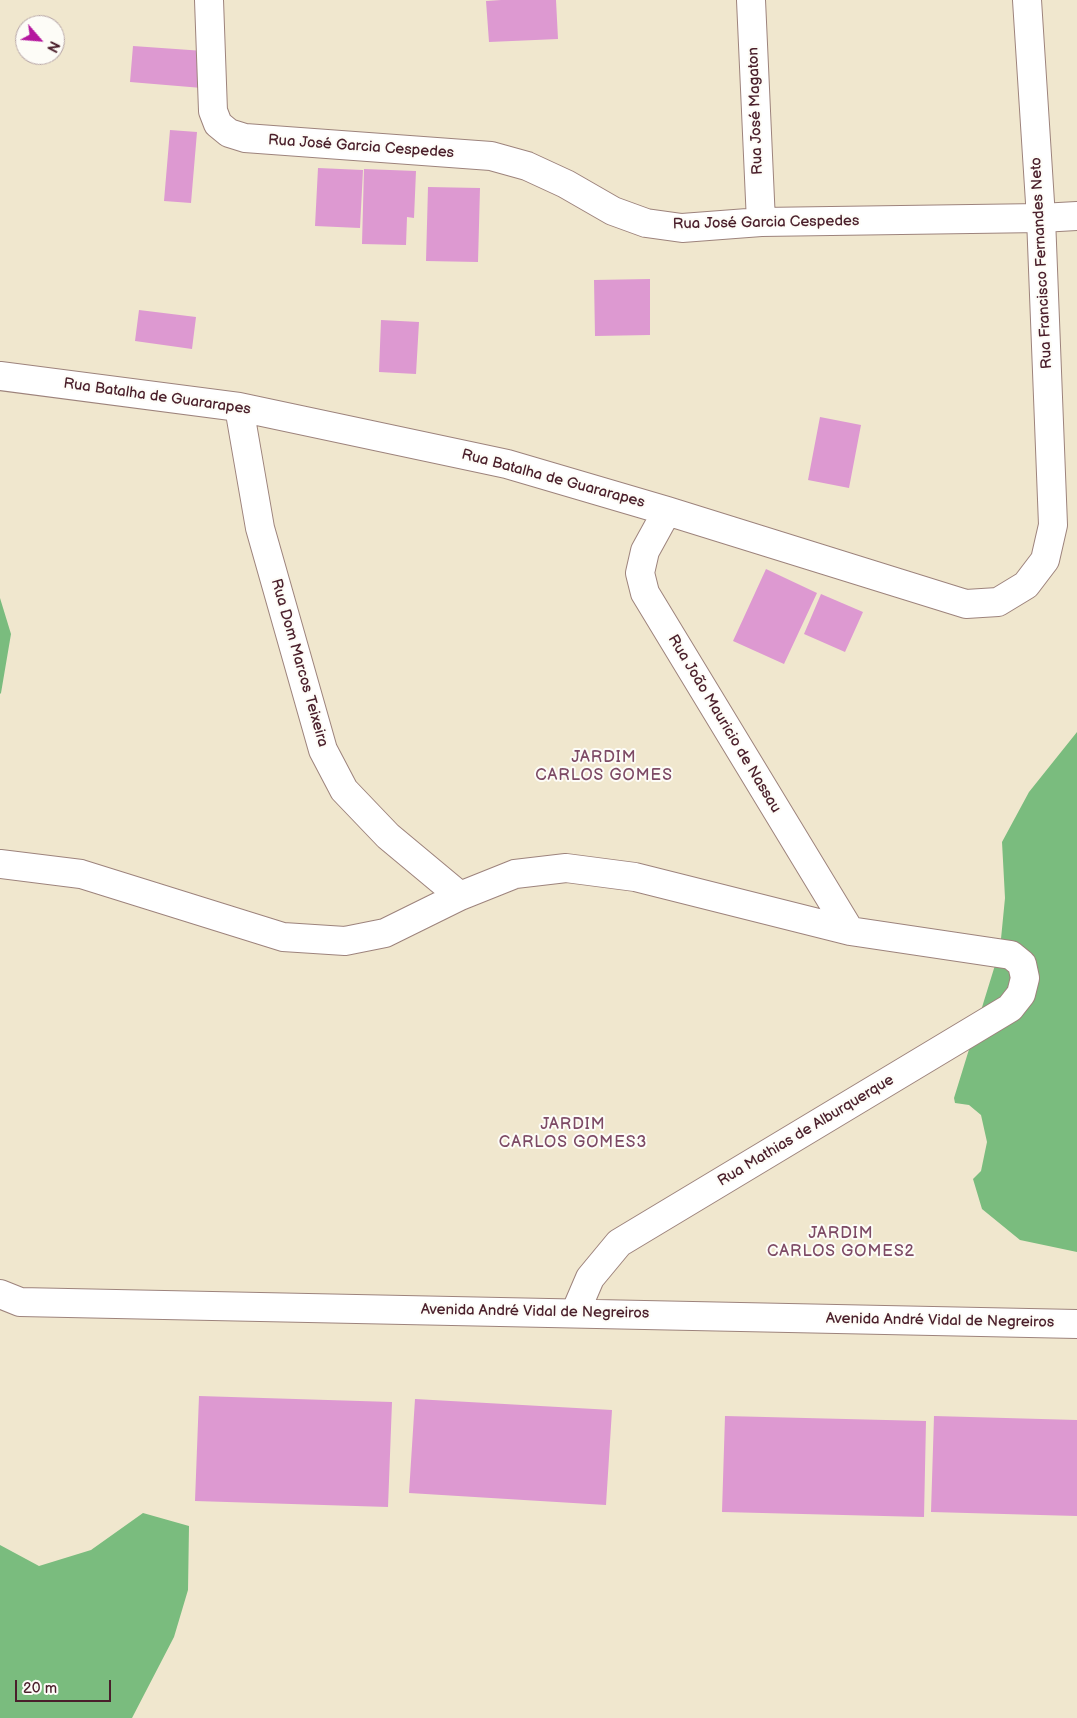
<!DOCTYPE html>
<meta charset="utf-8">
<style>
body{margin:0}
#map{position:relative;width:1077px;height:1718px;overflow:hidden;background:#f0e7ce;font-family:"Balsamiq Sans",sans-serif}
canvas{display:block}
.north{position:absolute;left:15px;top:15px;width:50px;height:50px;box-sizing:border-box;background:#fdfcf7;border:1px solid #b5a4a5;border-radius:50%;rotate:117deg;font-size:14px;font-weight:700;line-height:20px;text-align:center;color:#4a1f2b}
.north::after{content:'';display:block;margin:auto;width:18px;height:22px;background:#b5179e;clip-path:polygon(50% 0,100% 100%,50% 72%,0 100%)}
.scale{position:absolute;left:15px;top:1680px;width:96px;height:22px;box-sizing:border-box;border:2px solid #4a1f2b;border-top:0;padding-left:6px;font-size:15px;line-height:18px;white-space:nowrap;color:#4a1f2b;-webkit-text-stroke:4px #fdfcf7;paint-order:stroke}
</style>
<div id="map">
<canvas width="1077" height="1718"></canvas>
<div class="north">N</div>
<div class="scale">20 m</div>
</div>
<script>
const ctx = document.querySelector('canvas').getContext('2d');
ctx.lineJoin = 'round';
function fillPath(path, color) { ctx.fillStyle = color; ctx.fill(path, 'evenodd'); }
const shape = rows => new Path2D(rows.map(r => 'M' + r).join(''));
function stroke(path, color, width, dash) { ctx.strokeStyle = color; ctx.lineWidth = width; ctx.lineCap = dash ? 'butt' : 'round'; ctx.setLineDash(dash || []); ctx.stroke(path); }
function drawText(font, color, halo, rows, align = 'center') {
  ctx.font = font + ' "Balsamiq Sans",sans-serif'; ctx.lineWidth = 4; ctx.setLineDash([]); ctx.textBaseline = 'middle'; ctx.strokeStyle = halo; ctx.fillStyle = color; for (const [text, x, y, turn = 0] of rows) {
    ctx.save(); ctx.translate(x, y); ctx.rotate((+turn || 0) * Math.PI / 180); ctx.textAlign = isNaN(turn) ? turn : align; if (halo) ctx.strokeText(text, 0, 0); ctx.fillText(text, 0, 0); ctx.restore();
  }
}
const forest = shape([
 [0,598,11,634,1,693,0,694],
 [1077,732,1077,1252,1020,1240,982,1209,973,1179,981,1171,987,1142,981,1115,969,1105,955,1103,954,1098,1000,949,1005,898,1002,842,1029,792],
 [143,1513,189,1526,188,1590,174,1637,132,1718,0,1718,0,1545,39,1566,91,1550]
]);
const building = shape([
 [501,0,556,0,558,39,489,42,486,1],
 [133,46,204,51,202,88,130,82],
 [170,130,197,132,191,203,164,201],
 [318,168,363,170,360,228,315,226],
 [364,169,416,171,414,218,407,217,406,245,362,244],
 [428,187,480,188,478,262,426,261],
 [650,279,650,335,595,336,594,280],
 [139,310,196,317,192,349,135,341],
 [381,320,419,322,416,374,379,372],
 [820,417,861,425,849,488,808,480],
 [766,569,817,593,784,664,733,641],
 [821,594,863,612,845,652,804,634],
 [199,1396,392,1402,388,1507,195,1501],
 [415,1399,612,1410,606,1505,409,1493],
 [725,1416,926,1421,924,1517,722,1512],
 [934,1416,1077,1420,1077,1516,931,1512]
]);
const minor = shape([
 [209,0,213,111,218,124,229,133,245,138,491,156,527,166,566,184,613,211,646,223,682,228,761,222,1041,218,1077,216],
 [751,0,761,222],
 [0,376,239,407,507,464,667,511,966,604,998,602,1026,585,1045,560,1053,525,1041,218,1027,0],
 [239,407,260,528,323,750,344,790,388,836,460,896],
 [667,511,645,551,640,573,645,593,850,931],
 [0,864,81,874,283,937,345,941,385,933,460,896,515,874,566,868,635,877,850,931,1011,955,1022,964,1025,978,1021,994,1010,1008,619,1243,590,1278,575,1313],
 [0,1294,20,1302,1077,1324]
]);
const streetNames = [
 ["Rua José Magaton",756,111,-92],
 ["Rua José Garcia Cespedes",361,147,4],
 ["Rua José Garcia Cespedes",766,223,-1],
 ["Rua Francisco Fernandes Neto",1042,263,-93],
 ["Rua Batalha de Guararapes",157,397,8],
 ["Rua Batalha de Guararapes",553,479,15],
 ["Rua Dom Marcos Teixeira",299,663,74],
 ["Rua João Mauricio de Nassau",724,724,59],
 ["Rua Mathias de Alburquerque",806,1131,-31],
 ["Avenida André Vidal de Negreiros",535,1312,1],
 ["Avenida André Vidal de Negreiros",940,1321,1]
];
const neighbourhoodNames = [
 ["JARDIM",604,758],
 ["CARLOS GOMES",604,776],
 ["JARDIM",573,1125],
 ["CARLOS GOMES3",573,1143],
 ["JARDIM",841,1234],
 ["CARLOS GOMES2",841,1252]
];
fillPath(forest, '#7abc7e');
fillPath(building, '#dd99d1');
stroke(minor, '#9d837c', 30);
stroke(minor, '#fff', 28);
drawText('15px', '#4a1f2b', '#fdfcf7', streetNames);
ctx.letterSpacing = '1px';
drawText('16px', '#7d4a65', '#fdfcf7', neighbourhoodNames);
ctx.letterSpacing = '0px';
</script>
